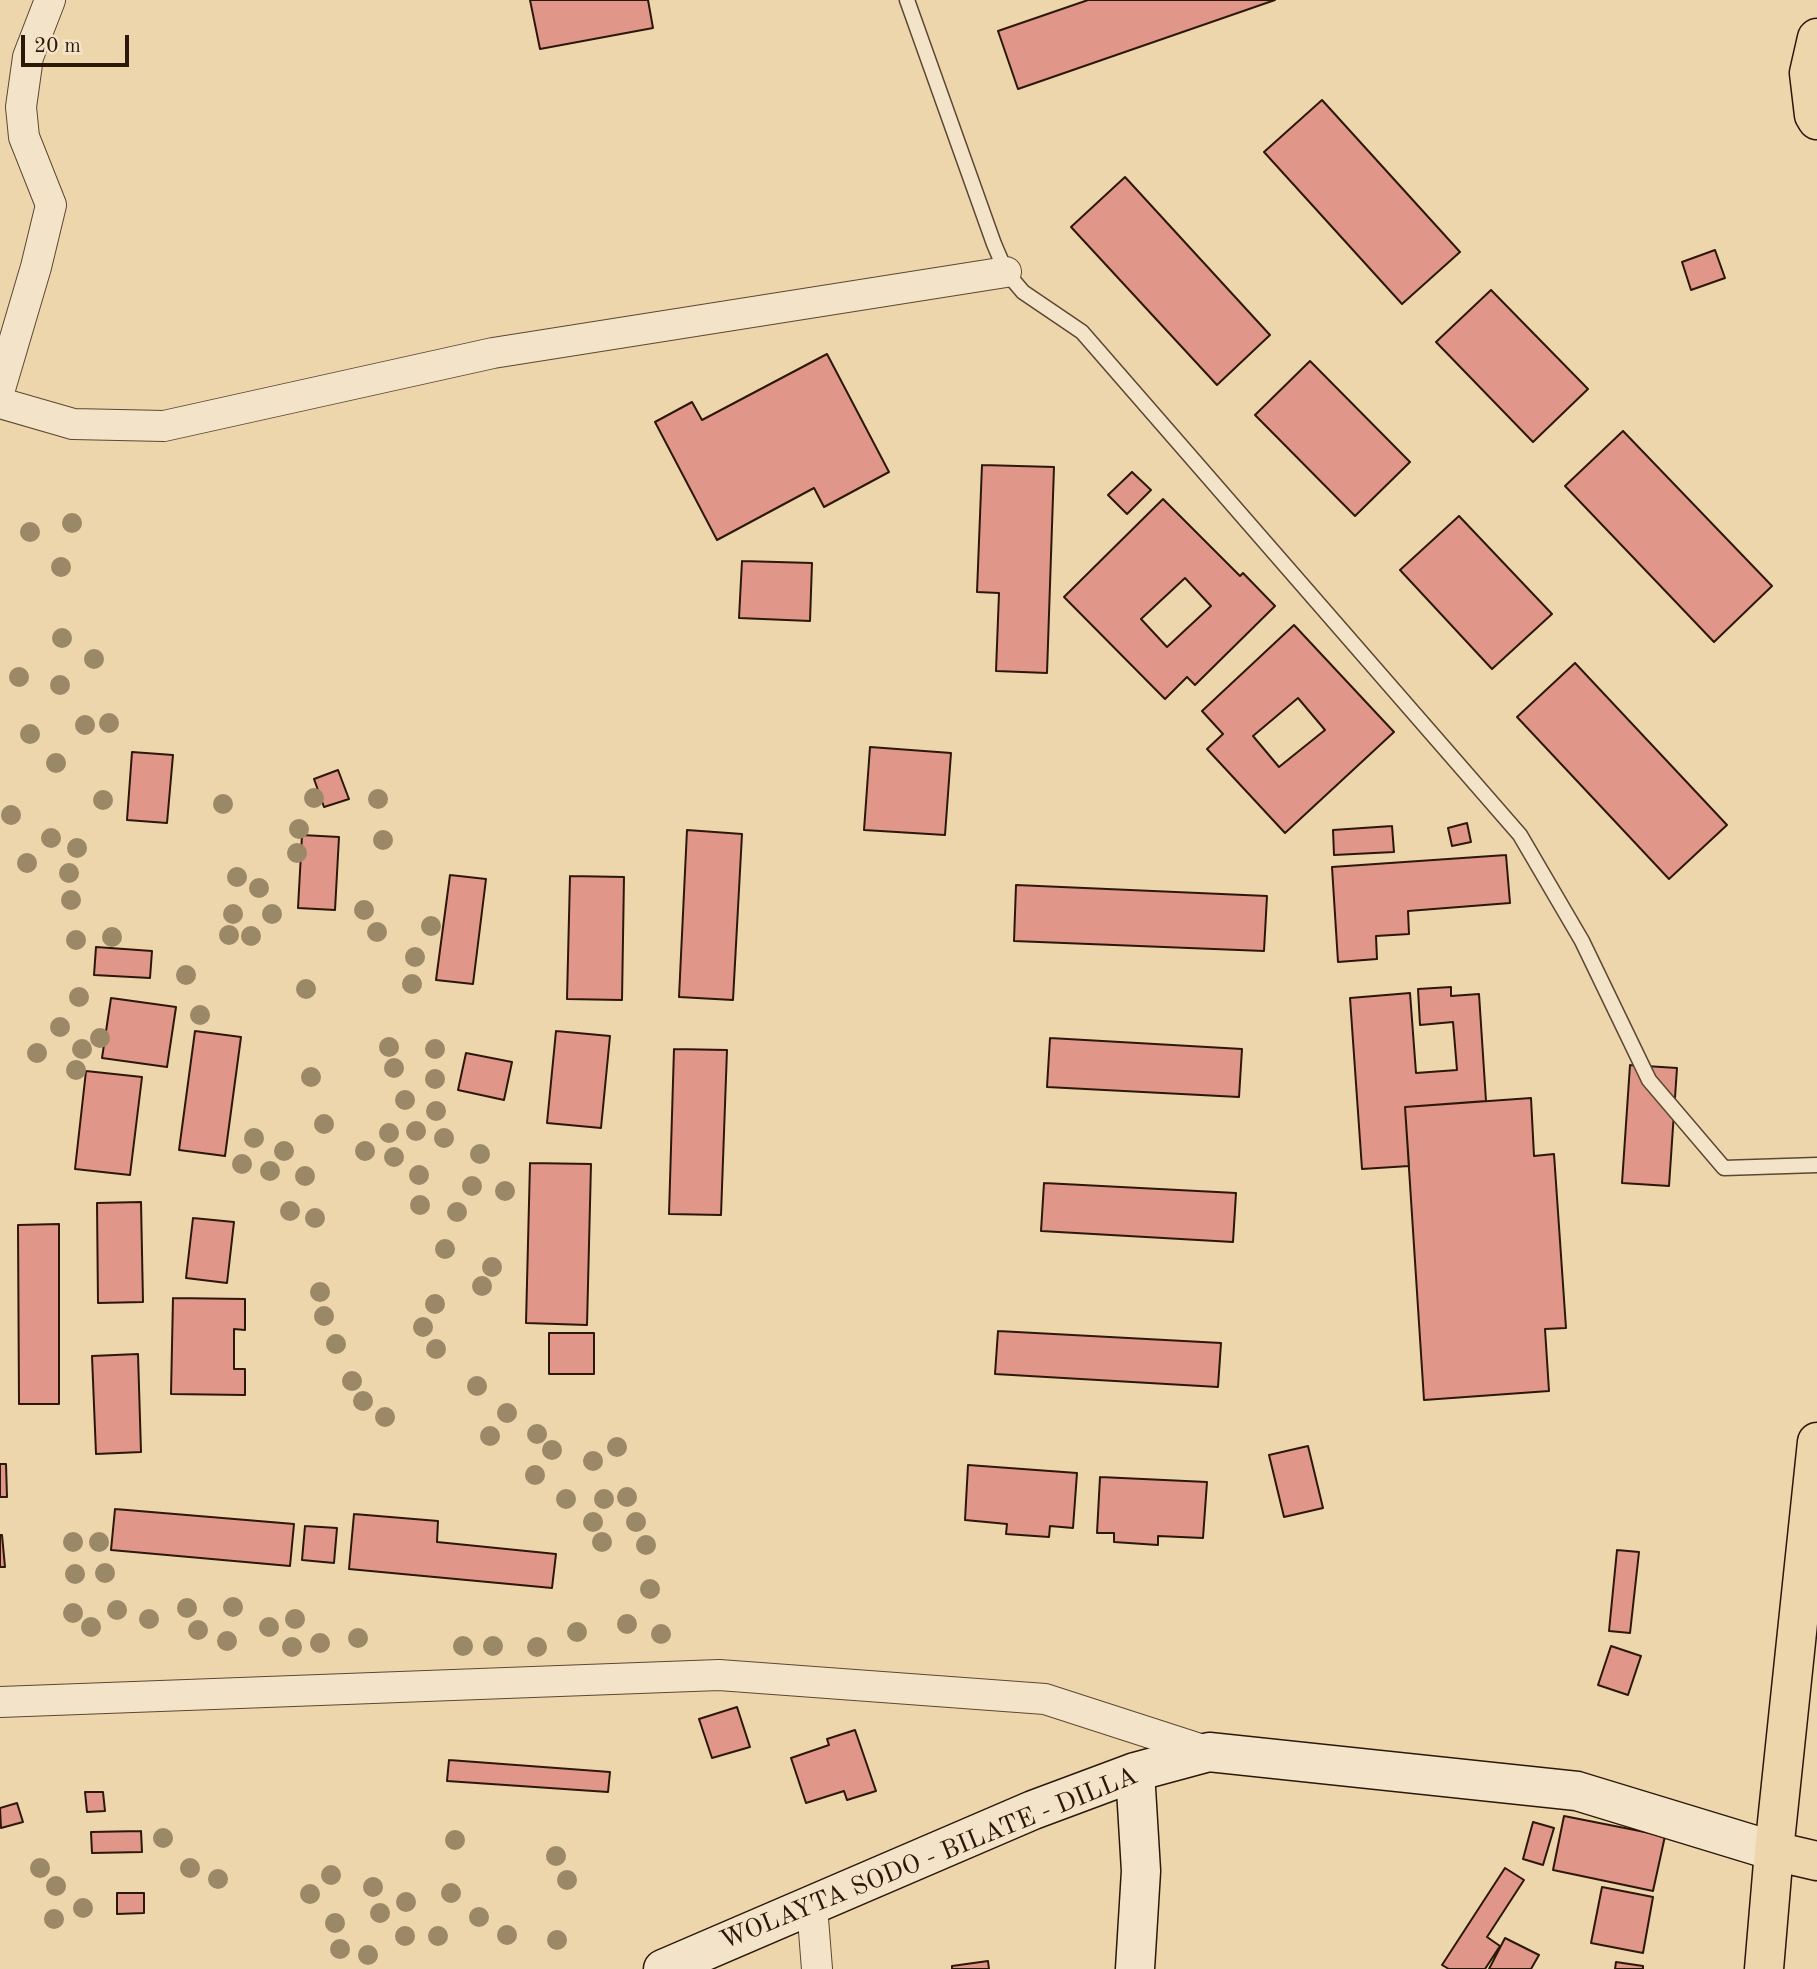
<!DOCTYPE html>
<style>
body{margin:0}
#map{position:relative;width:1817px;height:1969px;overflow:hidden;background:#edd5ac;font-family:"Old Standard TT",serif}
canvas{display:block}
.scale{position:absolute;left:21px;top:35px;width:108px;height:32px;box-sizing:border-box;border:4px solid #2c1809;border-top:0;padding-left:9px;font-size:21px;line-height:24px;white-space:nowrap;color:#2c1809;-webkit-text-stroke:5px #f3e4c9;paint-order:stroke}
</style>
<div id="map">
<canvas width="1817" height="1969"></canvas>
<div class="scale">20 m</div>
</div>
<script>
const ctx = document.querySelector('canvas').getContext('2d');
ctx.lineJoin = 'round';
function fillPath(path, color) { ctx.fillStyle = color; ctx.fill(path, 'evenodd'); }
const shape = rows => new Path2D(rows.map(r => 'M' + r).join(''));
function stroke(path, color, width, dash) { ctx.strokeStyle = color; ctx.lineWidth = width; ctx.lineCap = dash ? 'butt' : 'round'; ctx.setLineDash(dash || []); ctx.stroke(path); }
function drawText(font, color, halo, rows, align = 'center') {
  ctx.font = font + ' "Old Standard TT",serif'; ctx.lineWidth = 5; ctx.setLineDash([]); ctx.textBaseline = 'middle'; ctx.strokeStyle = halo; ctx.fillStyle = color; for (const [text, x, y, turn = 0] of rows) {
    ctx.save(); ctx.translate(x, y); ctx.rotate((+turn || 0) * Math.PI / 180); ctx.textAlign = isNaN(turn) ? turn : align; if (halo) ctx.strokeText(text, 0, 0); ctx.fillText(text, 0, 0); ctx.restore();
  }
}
const building = shape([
 [530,0,648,0,653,28,540,49,530,0],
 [1088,0,1275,0,1018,89,998,31,1088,0],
 [1322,100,1460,252,1402,304,1264,152,1322,100],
 [1125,177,1270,335,1217,385,1071,227,1125,177],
 [1715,250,1725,278,1691,290,1682,262,1715,250],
 [1491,290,1588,389,1533,442,1436,342,1491,290],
 [827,354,889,472,824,507,814,488,717,540,655,422,692,402,702,420,827,354],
 [1310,361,1410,462,1355,516,1255,415,1310,361],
 [1623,431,1772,586,1714,642,1565,486,1623,431],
 [982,465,1054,467,1047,673,996,671,999,593,977,592,982,465],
 [1132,472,1151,490,1127,514,1108,495,1132,472],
 [1163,499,1240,576,1243,573,1275,606,1195,685,1187,677,1165,699,1064,597,1163,499],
 [1185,578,1211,606,1167,647,1141,619,1185,578],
 [1459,516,1552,614,1492,669,1400,570,1459,516],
 [742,561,812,563,810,621,739,618,742,561],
 [1294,625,1394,732,1285,833,1207,749,1223,734,1202,711,1294,625],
 [1298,698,1325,730,1279,767,1253,736,1298,698],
 [1575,663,1727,825,1669,879,1517,717,1575,663],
 [870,747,951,753,945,835,864,830,870,747],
 [132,752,173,755,167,823,127,820,132,752],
 [338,770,349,799,324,807,314,779,338,770],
 [1467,823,1471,842,1452,846,1448,828,1467,823],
 [1392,826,1394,852,1334,855,1333,830,1392,826],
 [687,830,742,834,733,1000,679,997,687,830],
 [302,835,339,837,335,910,298,908,302,835],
 [1506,855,1510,903,1408,911,1409,934,1376,936,1377,959,1338,962,1332,867,1506,855],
 [450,875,486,879,473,984,436,980,450,875],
 [570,876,624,877,622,1000,567,999,570,876],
 [1016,885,1267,896,1264,951,1014,941,1016,885],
 [96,947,152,951,150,978,94,975,96,947],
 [1451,987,1451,996,1479,994,1486,1101,1405,1107,1409,1166,1362,1169,1350,998,1410,993,1416,1073,1457,1070,1453,1022,1420,1025,1418,989,1451,987],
 [111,998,176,1007,167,1067,102,1058,111,998],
 [195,1031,241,1037,225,1156,179,1150,195,1031],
 [556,1031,610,1036,601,1128,547,1123,556,1031],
 [1050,1038,1242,1049,1239,1097,1047,1087,1050,1038],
 [674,1049,727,1050,721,1215,669,1214,674,1049],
 [466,1053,512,1062,504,1100,458,1090,466,1053],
 [1630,1065,1677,1068,1669,1186,1622,1183,1630,1065],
 [86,1071,142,1077,130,1175,75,1169,86,1071],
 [1531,1098,1534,1156,1554,1154,1566,1328,1545,1329,1549,1391,1424,1400,1405,1107,1531,1098],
 [530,1163,591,1164,587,1325,526,1323,530,1163],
 [1044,1183,1236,1193,1233,1242,1041,1231,1044,1183],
 [141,1202,143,1302,98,1303,97,1203,141,1202],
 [193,1218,234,1222,227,1283,186,1278,193,1218],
 [59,1224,59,1404,19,1404,18,1225,59,1224],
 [173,1298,245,1299,245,1330,234,1329,234,1369,245,1369,245,1395,171,1394,173,1298],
 [998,1331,1221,1343,1218,1387,995,1374,998,1331],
 [549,1333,594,1333,594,1374,549,1374,549,1333],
 [138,1354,141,1452,96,1454,92,1356,138,1354],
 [1308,1446,1323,1508,1284,1517,1269,1455,1308,1446],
 [0,1464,6,1464,7,1497,0,1497,0,1464],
 [968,1465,1077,1473,1073,1528,1050,1526,1049,1537,1006,1534,1007,1524,965,1520,968,1465],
 [1100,1477,1207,1482,1203,1538,1158,1536,1158,1545,1114,1542,1114,1533,1097,1533,1100,1477],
 [115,1509,294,1524,290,1566,111,1550,115,1509],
 [354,1514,438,1521,437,1542,556,1554,552,1588,349,1569,354,1514],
 [305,1526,337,1528,334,1563,302,1560,305,1526],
 [0,1535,2,1535,5,1567,0,1567,0,1535],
 [1617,1550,1639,1552,1630,1633,1609,1631,1617,1550],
 [1611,1646,1641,1656,1628,1695,1598,1685,1611,1646],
 [737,1707,750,1747,712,1758,699,1719,737,1707],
 [855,1730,876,1791,847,1800,844,1791,806,1803,791,1758,829,1745,827,1739,855,1730],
 [449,1760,610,1772,608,1792,447,1781,449,1760],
 [85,1792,103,1792,105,1811,87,1812,85,1792],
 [17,1803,23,1822,1,1828,0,1808,17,1803],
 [1564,1816,1665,1836,1653,1891,1553,1870,1564,1816],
 [1533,1822,1554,1828,1543,1865,1523,1859,1533,1822],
 [141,1831,142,1852,92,1853,91,1832,141,1831],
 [1505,1868,1524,1880,1487,1937,1500,1946,1485,1969,1449,1969,1442,1965,1505,1868],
 [1602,1887,1653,1897,1643,1953,1591,1943,1602,1887],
 [117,1893,144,1893,144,1913,117,1914,117,1893],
 [1505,1938,1539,1955,1531,1969,1489,1969,1505,1938],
 [988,1961,989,1969,952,1969,952,1966,988,1961],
 [1616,1962,1643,1966,1643,1969,1615,1969,1616,1962]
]);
const service = shape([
 [907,0,994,244,1006,272,1023,292,1082,332,1520,835,1582,941,1649,1080,1724,1168,1817,1165]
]);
const minor = shape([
 [0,389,36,267,51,205,24,137,21,107,28,57,50,0],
 [0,403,73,424,164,426,493,353,1006,272],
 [0,1702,719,1675,1045,1699,1209,1752],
 [812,1906,817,1969]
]);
const secondary = shape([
 [663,1969,1033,1810,1135,1772,1209,1752,1577,1791,1774,1851],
 [1135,1969,1141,1871,1135,1772]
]);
const primary = shape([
 [1774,1851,1817,1861],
 [1764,1969,1774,1851,1817,1442]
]);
const trunk = shape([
 [1817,38,1809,73,1814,115,1817,120]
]);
const trees = [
 [72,523],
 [30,532],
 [61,567],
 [62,638],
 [94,659],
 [19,677],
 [60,685],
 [109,723],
 [85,725],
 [30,734],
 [56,763],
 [314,798],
 [378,799],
 [103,800],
 [223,804],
 [11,815],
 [299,829],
 [51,838],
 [383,840],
 [77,848],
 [297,853],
 [27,863],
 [69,873],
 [237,877],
 [259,888],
 [71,900],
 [364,910],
 [233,914],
 [272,914],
 [431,926],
 [377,932],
 [229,935],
 [251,936],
 [112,937],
 [76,940],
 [415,957],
 [186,975],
 [412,984],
 [306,989],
 [79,997],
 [200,1015],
 [60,1027],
 [100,1038],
 [389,1047],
 [82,1049],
 [435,1049],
 [37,1053],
 [394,1068],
 [76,1070],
 [311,1077],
 [435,1079],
 [405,1100],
 [436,1111],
 [324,1124],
 [416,1131],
 [389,1133],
 [254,1138],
 [444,1138],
 [284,1151],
 [365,1151],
 [480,1154],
 [394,1157],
 [242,1164],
 [270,1171],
 [419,1175],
 [305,1176],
 [472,1186],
 [505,1191],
 [420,1205],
 [290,1211],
 [457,1212],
 [315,1218],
 [445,1249],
 [492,1267],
 [482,1286],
 [320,1292],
 [435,1304],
 [324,1316],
 [423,1327],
 [336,1344],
 [436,1349],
 [352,1381],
 [477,1386],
 [363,1401],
 [507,1413],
 [385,1417],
 [537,1434],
 [490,1436],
 [617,1447],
 [552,1450],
 [593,1461],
 [535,1475],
 [627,1497],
 [566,1499],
 [604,1499],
 [593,1522],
 [636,1522],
 [73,1542],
 [99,1542],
 [602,1542],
 [646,1545],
 [105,1573],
 [75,1574],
 [650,1589],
 [233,1607],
 [187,1608],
 [117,1610],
 [73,1613],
 [149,1619],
 [295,1619],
 [627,1624],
 [91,1627],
 [269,1627],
 [198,1630],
 [577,1632],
 [661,1634],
 [358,1638],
 [227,1641],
 [320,1643],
 [463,1646],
 [493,1646],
 [292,1647],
 [537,1647],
 [163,1838],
 [455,1840],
 [556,1856],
 [40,1868],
 [190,1868],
 [331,1875],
 [218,1879],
 [567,1880],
 [56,1886],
 [373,1887],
 [451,1893],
 [310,1894],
 [406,1902],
 [83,1908],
 [380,1913],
 [479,1917],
 [54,1919],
 [335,1923],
 [507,1935],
 [405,1936],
 [438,1936],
 [557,1940],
 [340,1949],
 [368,1955]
];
const streetNames = [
 ["WOLAYTA SODO - BILATE - DILLA",929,1859,-22]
];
fillPath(building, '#e1968a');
stroke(building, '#2c1809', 2);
stroke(service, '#5c4732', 17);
stroke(minor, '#5c4732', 32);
stroke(secondary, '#2c1809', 41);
stroke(primary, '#2c1809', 41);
stroke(trunk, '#2c1809', 41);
stroke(service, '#f3e4c9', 14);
stroke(minor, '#f3e4c9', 30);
stroke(secondary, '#f3e4c9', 38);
stroke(primary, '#edd5ac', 38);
stroke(trunk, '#edd5ac', 38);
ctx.fillStyle = '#9b8867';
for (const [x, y] of trees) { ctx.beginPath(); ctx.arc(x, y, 10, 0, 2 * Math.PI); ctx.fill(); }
drawText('26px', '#2c1809', '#f3e4c9', streetNames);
</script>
